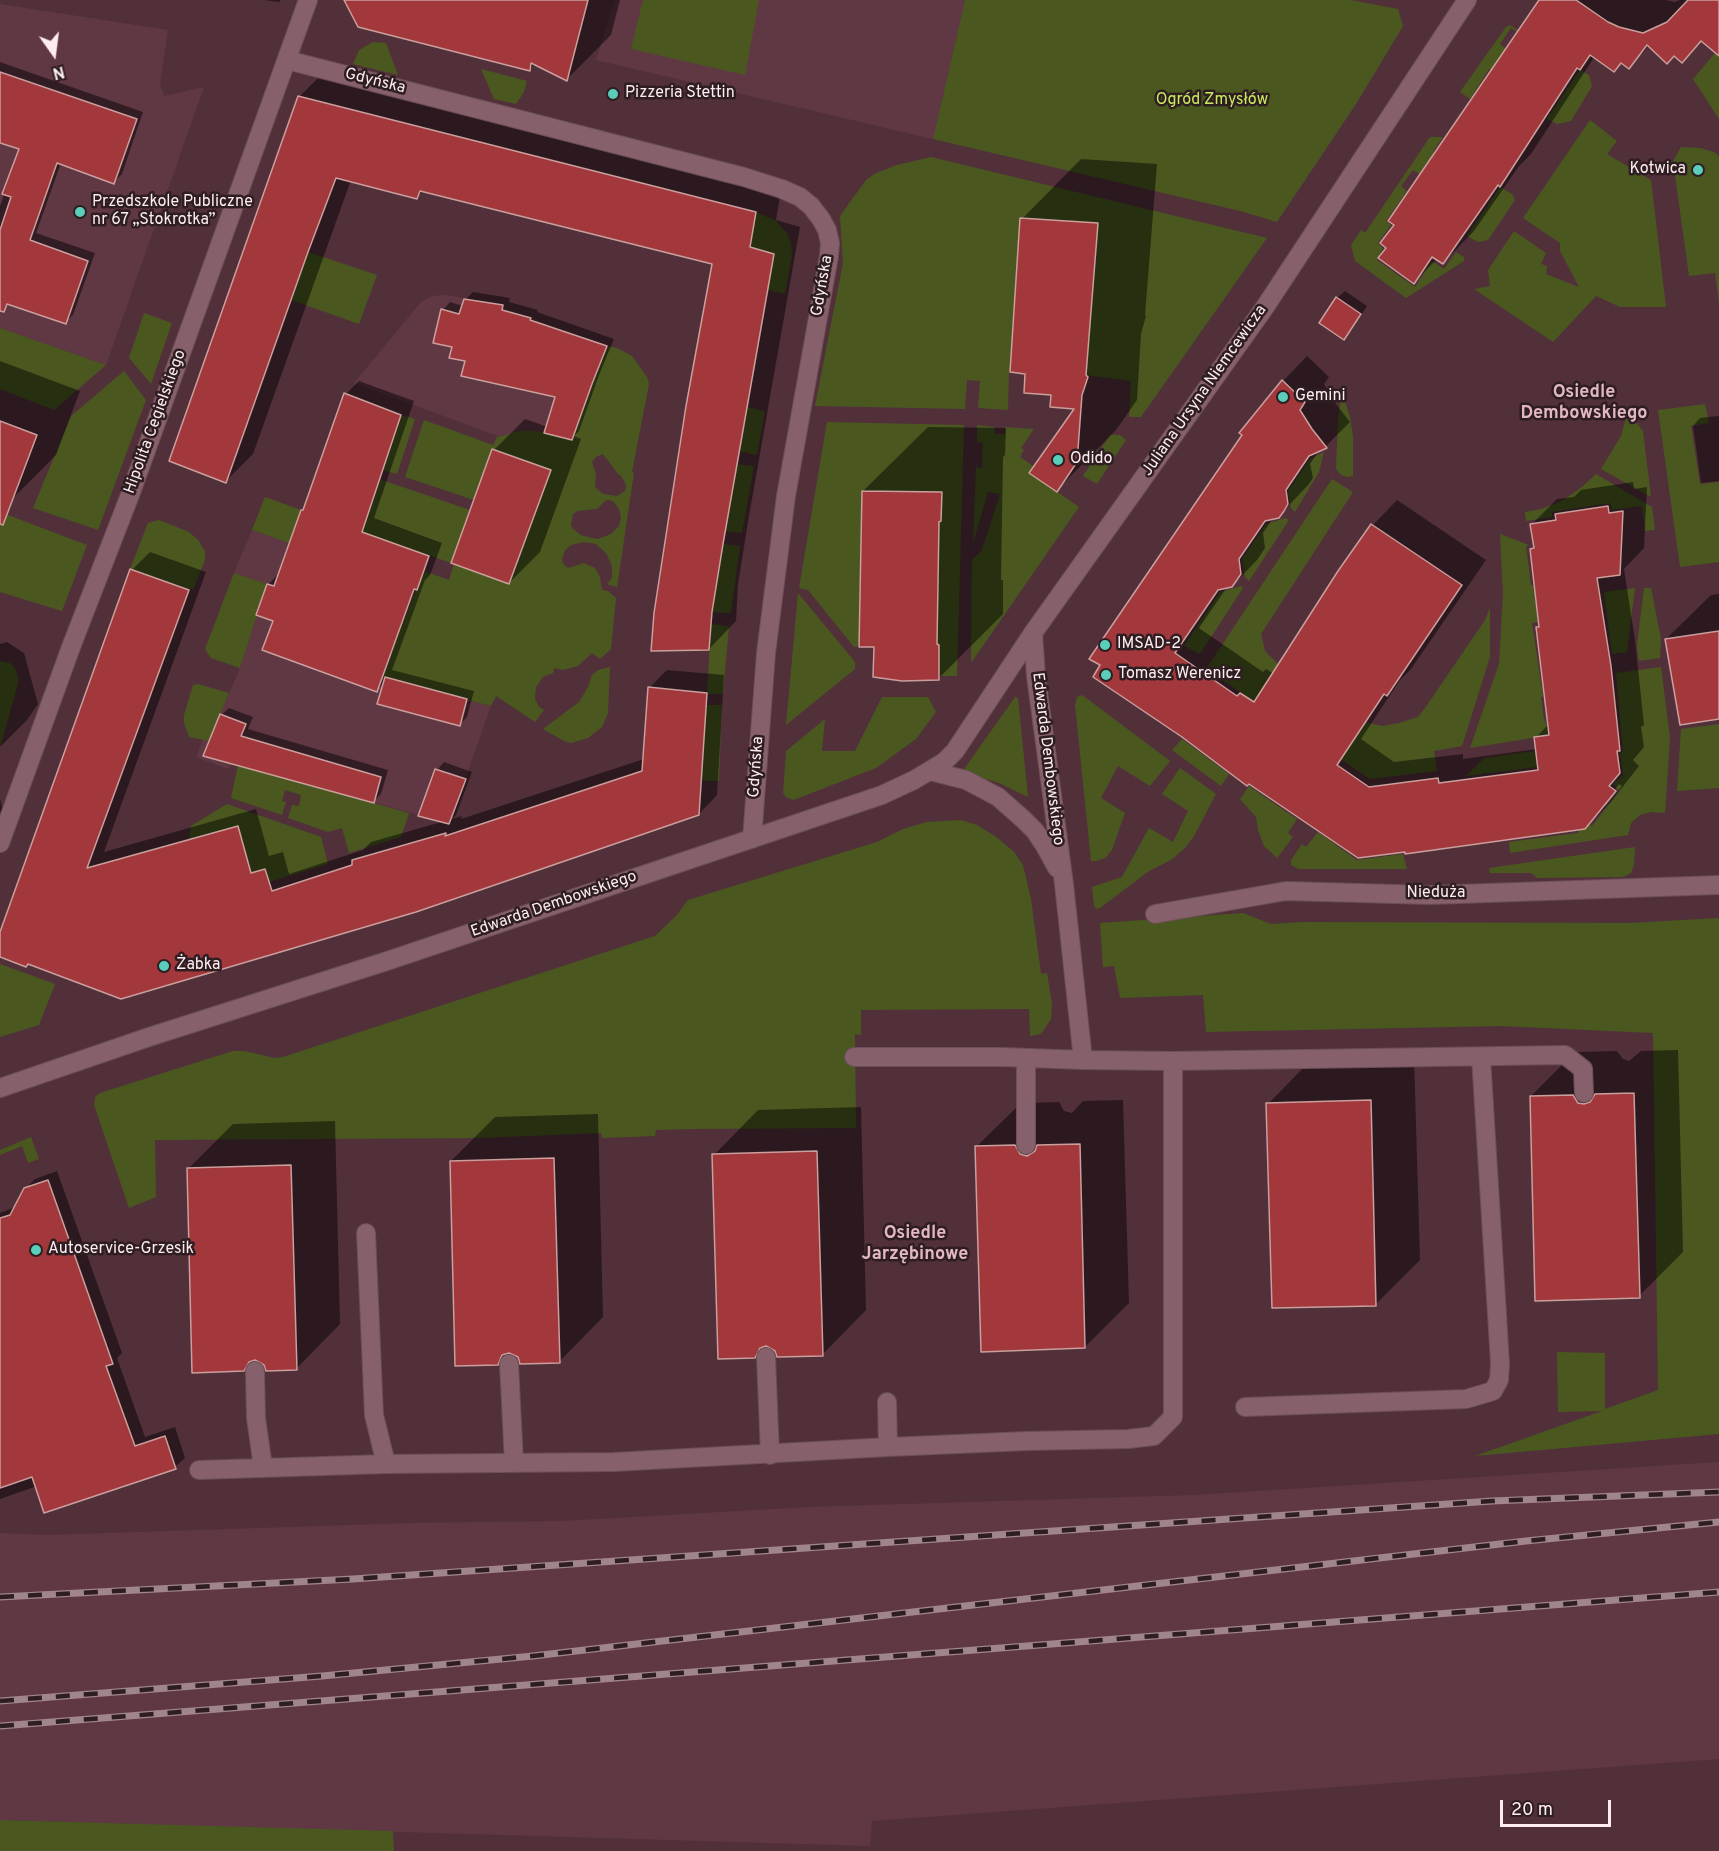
<!DOCTYPE html>
<meta charset="utf-8">
<style>
body{margin:0}
#map{position:relative;width:1719px;height:1851px;overflow:hidden;background:#52303a;font-family:Overpass,sans-serif}
canvas{display:block}
.north{position:absolute;left:24px;top:24px;width:60px;height:60px;-webkit-text-stroke:4px #2e1e22;paint-order:stroke;rotate:166deg;font-size:16px;font-weight:700;line-height:24px;text-align:center;color:#feecf1}
.north::after{content:'';display:block;margin:auto;width:21px;height:27px;background:#feecf1;clip-path:polygon(50% 0,100% 100%,50% 72%,0 100%)}
.scale{position:absolute;left:1500px;top:1800px;width:111px;height:27px;box-sizing:border-box;border:3px solid #feecf1;border-top:0;padding-left:8px;font-size:18px;line-height:21px;white-space:nowrap;color:#feecf1;-webkit-text-stroke:4px #2e1e22;paint-order:stroke}
</style>
<div id="map">
<canvas width="1719" height="1851"></canvas>
<div class="north">N</div>
<div class="scale">20 m</div>
</div>
<script>
const ctx = document.querySelector('canvas').getContext('2d');
ctx.lineJoin = 'round';
function fillPath(path, color) { ctx.fillStyle = color; ctx.fill(path, 'evenodd'); }
const shape = rows => new Path2D(rows.map(r => 'M' + r).join(''));
function stroke(path, color, width, dash) { ctx.strokeStyle = color; ctx.lineWidth = width; ctx.lineCap = dash ? 'butt' : 'round'; ctx.setLineDash(dash || []); ctx.stroke(path); }
function drawText(font, color, halo, rows, align = 'center') {
  ctx.font = font + ' Overpass,sans-serif'; ctx.lineWidth = 5; ctx.setLineDash([]); ctx.textBaseline = 'middle'; ctx.strokeStyle = halo; ctx.fillStyle = color; for (const [text, x, y, turn = 0] of rows) {
    ctx.save(); ctx.translate(x, y); ctx.rotate((+turn || 0) * Math.PI / 180); ctx.textAlign = isNaN(turn) ? turn : align; if (halo) ctx.strokeText(text, 0, 0); ctx.fillText(text, 0, 0); ctx.restore();
  }
}
const built = shape([
 [615,0,965,0,933,139,596,60],
 [0,4,168,30,160,84,164,96,204,87,106,365,0,328],
 [446,295,503,305,502,311,529,317,577,336,559,382,544,433,535,431,498,436,354,383,421,302,432,296],
 [301,510,429,556,387,664,377,676,491,706,455,808,438,803,416,814,232,764,228,769,196,757,203,739,209,741,240,668,267,584,234,573,252,530,289,543],
 [1719,1462,1719,1759,872,1821,870,1846,0,1820,0,1533,47,1535,411,1523,563,1521,809,1507,1194,1495]
]);
const green = shape([
 [643,0,759,0,745,75,631,49],
 [965,0,1351,0,1398,9,1403,26,1356,104,1277,222,1240,211,933,139],
 [1510,25,1518,30,1517,32,1511,28,1500,44,1510,52,1495,73,1489,69,1470,99,1460,92,1506,27],
 [373,42,386,43,398,75,353,64,359,50],
 [1715,53,1719,57,1719,119,1693,79],
 [481,69,527,81,524,92,516,104,494,99],
 [1580,70,1589,75,1592,86,1571,121,1557,124,1547,119],
 [1590,120,1617,141,1607,154,1651,180,1666,307,1620,307,1596,296,1553,342,1474,289,1490,286,1488,270,1514,231,1546,253,1541,264,1547,266,1546,274,1579,287,1560,251,1560,243,1523,218],
 [1430,137,1443,137,1433,152,1438,156,1424,177,1413,170,1401,186,1407,191,1386,221,1391,225,1378,243,1383,248,1377,260,1415,287,1432,261,1444,269,1456,252,1464,257,1464,261,1406,298,1355,261,1351,245,1361,230,1365,233],
 [1681,147,1700,148,1714,152,1719,156,1719,303,1715,273,1689,276,1673,161],
 [931,157,1267,238,1141,417,1129,417,1131,381,1086,375,1098,223,1021,218,1011,371,1009,372,1008,410,978,408,980,381,967,380,965,409,815,406,843,263,840,216,866,180,874,174,897,165],
 [1500,187,1512,194,1515,200,1488,240,1478,242,1467,236],
 [756,212,776,221,787,233,791,242,792,256,785,294,767,290,774,254,750,247],
 [308,252,377,275,359,324,291,300],
 [144,313,172,323,151,384,129,358],
 [0,328,106,365,54,410,0,389],
 [607,346,617,348,632,356,647,377,649,384,632,472,634,473,617,587,607,584,612,578,612,566,606,553,596,544,584,542,571,545,565,550,562,560,563,564,568,568,584,563,595,568,600,577,602,590,608,591,616,598,611,649,600,659,592,653,578,666,563,670,554,668,553,673,543,677,536,687,535,699,539,707,544,710,535,722,496,696,491,706,376,676,399,631,424,571,449,580,454,564,509,584,551,470,492,449,474,500,405,477,424,420,493,445,497,437,521,431,535,431,572,440],
 [603,454,618,474,621,476,626,485,625,491,617,496,603,494,595,487,596,475,592,462,596,457],
 [608,500,613,501,619,509,621,518,619,526,611,534,598,539,592,538,581,535,572,528,571,524,573,514,578,511,597,509,605,501],
 [124,371,146,400,98,530,33,508,71,416],
 [1342,392,1350,417,1353,437,1353,476,1347,477,1341,475,1336,469,1338,418],
 [1705,404,1709,423,1691,426,1700,484,1719,482,1719,562,1680,567,1658,410],
 [746,407,765,411,757,455,738,451],
 [1627,414,1631,415,1643,431,1651,497,1601,469,1621,436],
 [401,415,415,419,397,474,382,470],
 [827,422,964,425,957,676,939,676,939,645,937,644,939,522,941,493,862,491,859,643,857,647,854,647,808,590,799,588],
 [977,425,994,427,995,434,1005,434,1005,427,1034,429,1021,448,1024,450,1020,457,1033,466,1030,473,1079,507,971,663,972,560,982,550,1000,494,988,492,973,543,976,467,982,468,983,443,977,442],
 [1110,435,1120,435,1126,440,1097,484,1083,476],
 [1324,452,1319,472,1295,512,1291,508,1288,491,1310,459],
 [736,464,754,466,742,533,725,531],
 [1596,474,1652,507,1655,530,1645,531,1642,506,1612,510,1610,503,1552,512,1552,517,1526,521,1525,512,1541,509,1562,501,1582,487],
 [379,479,470,510,451,563,362,532],
 [1332,479,1353,492,1261,634,1265,651,1279,665,1365,722,1382,726,1399,723,1418,717,1425,708,1485,620,1490,608,1490,657,1462,746,1434,751,1437,771,1370,779,1206,669],
 [265,497,301,510,289,543,252,530],
 [0,512,87,545,62,611,0,592],
 [1285,518,1289,520,1249,581,1245,577,1242,559,1266,524],
 [159,520,189,532,198,540,205,551,205,560,193,590,130,569,148,523],
 [1500,534,1529,545,1526,546,1531,585,1533,585,1538,622,1532,623,1543,696,1541,697,1544,719,1551,735,1470,748,1499,664,1503,594],
 [723,544,740,546,731,613,712,612],
 [234,573,267,584,240,668,211,658,205,649],
 [1241,586,1243,588,1200,654,1184,646,1220,592],
 [1635,588,1627,652,1612,654,1604,592],
 [1644,588,1651,588,1661,639,1660,658,1639,661,1637,645],
 [798,593,855,662,855,669,786,725],
 [711,624,729,626,723,694,707,694],
 [0,661,10,663,15,668,19,680,0,748],
 [610,667,608,713,602,727,588,738,571,743,564,741,543,729,579,702,588,687,592,675,598,670],
 [1661,667,1670,738,1665,813,1651,812,1640,815,1631,823,1628,835,1510,853,1509,842,1578,833,1586,822,1592,826,1619,791,1613,784,1623,775,1620,753,1623,752,1616,673],
 [198,684,229,693,209,741,189,737,184,723,184,715,193,685],
 [1082,695,1170,761,1150,786,1118,766,1101,798,1125,813,1112,850,1105,858,1096,861,1091,861,1075,705,1077,697],
 [882,697,928,697,936,712,916,739,876,768,804,796,793,800,786,797,783,793,786,751,825,719,822,751,855,751],
 [1015,697,1018,698,1028,797,999,783,962,772],
 [706,705,722,705,719,781,701,781],
 [1719,724,1719,788,1677,791,1681,729],
 [1182,739,1229,774,1221,786,1172,750],
 [1535,751,1537,767,1466,776,1484,758],
 [238,765,409,813,401,837,349,853,342,828,328,832,288,818,292,805,299,806,301,795,285,790,282,801,286,802,282,815,231,798],
 [1180,768,1216,794,1194,836,1185,848,1171,860,1149,871,1100,908,1096,909,1094,905,1092,887,1122,877,1149,828,1173,842,1188,811,1162,794],
 [1249,786,1297,819,1288,833,1293,837,1277,858,1264,846,1258,830,1256,817,1240,799],
 [227,804,321,837,328,864,269,882,265,869,251,873,189,840,191,826],
 [961,820,977,825,995,836,1014,852,1023,865,1031,899,1041,974,1047,973,1052,1004,1051,1019,1041,1034,1030,1036,1029,1009,861,1010,861,1035,855,1034,856,1128,691,1129,656,1130,655,1136,602,1138,601,1133,480,1138,155,1140,156,1197,129,1208,94,1105,95,1097,100,1093,233,1051,245,1051,274,1058,283,1057,655,936,676,916,688,900,877,842,903,829,927,822],
 [1318,832,1357,860,1403,854,1407,869,1298,869,1291,865,1291,860,1302,844,1306,847],
 [1635,847,1634,865,1631,873,1623,877,1537,878,1531,873,1490,873,1489,868],
 [1243,913,1271,924,1302,922,1629,923,1719,918,1719,1434,1475,1456,1602,1411,1558,1412,1557,1352,1605,1353,1605,1409,1658,1390,1653,1033,1501,1026,1206,1032,1203,995,1120,998,1114,966,1103,967,1100,923],
 [0,964,55,984,39,1025,0,1037],
 [31,1137,39,1159,28,1163,22,1146,0,1155,0,1150],
 [0,1820,393,1831,394,1851,0,1851]
]);
const shadow = shape([
 [264,0,281,0,279,2],
 [346,0,620,0,611,35,567,79,535,64,529,70],
 [1542,0,1665,0,1675,2,1680,0,1719,0,1719,50,1702,41,1682,61,1674,54,1649,46,1629,67,1622,62,1595,56,1531,154,1519,166,1474,231,1443,263,1437,259,1414,282],
 [0,62,143,112,122,174,114,182,61,163,36,233,95,253,73,315,65,322,0,300,0,206,20,148,0,141],
 [326,70,782,185,776,220,800,227,749,516,738,584,736,621,709,649,714,263,424,190,417,197,351,180,253,454,226,481,299,97],
 [1081,159,1157,164,1145,315,1146,316,1141,334,1137,400,1116,430,1057,490,1076,408,1053,393,1022,219],
 [1345,291,1367,306,1351,331,1344,338,1337,298],
 [473,292,510,298,509,302,538,310,537,312,614,339,599,375,579,431,574,436,581,439,540,552,509,583,494,450,525,419,548,427,556,396,467,360,454,346,443,310,450,302,463,306,465,300],
 [1307,356,1329,377,1324,384,1336,404,1350,422,1326,446,1320,449,1310,464,1313,478,1308,485,1278,517,1273,518,1263,533,1265,548,1257,560,1232,586,1227,587,1199,628,1263,672,1266,669,1274,674,1340,572,1373,525,1397,500,1486,560,1411,669,1400,680,1361,739,1394,762,1463,754,1463,759,1537,749,1535,738,1549,724,1538,628,1540,625,1532,550,1535,547,1532,524,1557,499,1574,497,1581,490,1633,482,1634,489,1647,487,1644,548,1624,569,1635,640,1644,725,1641,727,1644,747,1633,760,1639,766,1610,803,1585,828,1406,852,1183,736,1095,676,1244,434,1241,433,1283,381],
 [1619,784,1622,786,1606,806,1602,806],
 [0,361,80,391,56,455,12,499,0,495],
 [359,381,414,401,374,518,442,543,430,575,425,580,392,670,474,691,467,717,460,724,385,682,376,691,274,620,268,585,280,572,302,511,306,506,346,394],
 [1719,416,1719,481,1701,483,1693,426,1700,418],
 [928,427,1006,428,1005,455,1003,457,1001,580,1003,580,1003,614,938,679,875,645,863,491],
 [150,552,206,572,104,852,256,809,269,856,283,852,289,874,363,850,371,842,445,821,437,770,444,762,472,772,456,815,452,819,462,816,461,819,644,759,649,688,667,670,724,675,717,795,699,814,28,963,0,955,0,936,132,570],
 [1719,594,1719,718,1666,639,1711,595],
 [7,642,24,653,38,704,27,720,0,747,0,644],
 [229,708,253,717,248,729,388,770,381,794,373,802,205,755,221,715],
 [0,799,5,819,0,828],
 [1678,1050,1683,1252,1639,1296,1531,1096,1575,1052,1617,1051,1623,1059,1629,1061,1641,1051],
 [1414,1056,1420,1260,1376,1304,1268,1104,1312,1059],
 [1123,1100,1129,1303,1085,1347,976,1147,1021,1103,1059,1102,1064,1111,1072,1113,1083,1101],
 [861,1107,866,1310,822,1355,776,1349,766,1344,754,1356,714,1155,758,1110],
 [598,1114,603,1317,559,1362,519,1356,509,1351,497,1363,451,1161,495,1117],
 [335,1121,340,1324,296,1369,266,1364,254,1359,243,1370,189,1168,233,1124],
 [57,1171,122,1353,117,1358,145,1437,175,1427,185,1458,175,1467,37,1486,0,1499,0,1213,15,1207,25,1189,35,1179]
]);
const building = shape([
 [344,0,588,0,567,81,531,63,530,71,358,27,344,0],
 [1539,0,1576,0,1608,22,1619,27,1643,33,1667,22,1688,0,1719,0,1719,56,1701,41,1682,63,1674,56,1667,64,1647,45,1629,69,1621,63,1614,72,1590,55,1580,70,1577,68,1500,187,1498,185,1443,264,1432,257,1414,284,1378,258,1386,248,1380,243,1394,225,1388,221,1539,0],
 [0,72,137,119,114,184,57,163,30,240,88,261,66,324,7,304,4,312,0,311,0,230,11,197,2,194,19,149,0,143,0,72],
 [298,96,756,212,750,247,774,254,723,544,712,612,709,650,651,651,654,613,686,406,712,264,420,191,417,199,336,178,308,252,226,483,169,461,298,96],
 [1020,218,1098,223,1086,375,1088,377,1082,395,1077,462,1057,492,1029,473,1074,409,1050,407,1051,395,1024,393,1025,374,1010,372,1020,218],
 [1336,297,1361,314,1344,340,1319,323,1336,297],
 [464,299,503,305,502,310,531,318,530,320,607,346,592,384,572,440,544,433,555,397,461,376,465,361,449,358,452,347,433,343,441,309,459,314,464,299],
 [1282,380,1305,402,1300,410,1312,429,1327,448,1309,456,1286,490,1288,504,1284,511,1279,518,1265,521,1239,559,1241,574,1232,587,1218,590,1175,653,1237,696,1240,693,1254,702,1338,571,1371,524,1462,585,1387,696,1384,694,1337,765,1369,787,1438,778,1439,783,1538,770,1534,737,1549,735,1536,627,1539,627,1530,549,1534,548,1530,524,1556,520,1555,514,1608,506,1609,513,1623,511,1620,575,1597,578,1611,666,1620,751,1617,751,1620,773,1609,786,1616,791,1585,829,1405,854,1405,852,1358,858,1249,784,1247,786,1182,737,1093,677,1100,665,1089,659,1242,435,1239,433,1282,380],
 [344,393,401,415,362,532,429,556,417,590,414,589,377,692,262,650,273,621,256,615,267,584,274,586,301,510,303,510,344,393],
 [0,421,37,435,3,525,0,524,0,421],
 [492,449,551,470,509,584,451,563,492,449],
 [862,491,942,492,941,521,939,522,937,644,939,645,939,680,902,681,873,677,874,647,859,647,862,491],
 [130,569,189,590,87,868,238,826,251,873,265,869,272,891,352,865,352,860,446,833,445,836,642,771,648,687,707,693,699,815,416,912,121,999,28,964,26,967,0,957,0,932,130,569],
 [1719,631,1719,719,1680,725,1665,639,1719,631],
 [385,677,467,699,460,726,377,704,385,677],
 [220,714,246,724,241,736,381,777,374,803,203,756,220,714],
 [435,769,466,779,449,824,418,816,435,769],
 [1634,1093,1640,1298,1535,1301,1530,1096,1573,1095,1578,1103,1584,1104,1590,1102,1595,1094,1634,1093],
 [1371,1100,1376,1306,1272,1308,1266,1103,1371,1100],
 [1080,1144,1085,1348,981,1352,975,1146,1015,1145,1020,1154,1027,1156,1035,1151,1037,1145,1080,1144],
 [817,1151,823,1356,777,1357,775,1351,766,1346,760,1348,755,1358,718,1359,712,1154,817,1151],
 [554,1158,560,1363,520,1364,518,1357,509,1353,502,1355,498,1365,455,1366,450,1161,554,1158],
 [291,1165,297,1370,266,1371,264,1365,255,1360,249,1362,244,1371,192,1373,187,1168,291,1165],
 [48,1180,113,1364,106,1366,135,1446,165,1436,176,1469,44,1513,32,1477,0,1488,0,1218,10,1215,24,1188,48,1180]
]);
const minor = shape([
 [287,60,744,177,782,189,800,197,811,206,821,219,827,230,830,243,829,256,786,496,766,653,752,839],
 [930,771,966,780,998,797,1023,819,1035,831,1045,846,1057,868],
 [0,843,71,647,130,495,308,0],
 [1155,914,1286,891,1431,895,1719,885],
 [854,1057,1003,1057,1083,1060,1064,884,1036,676,1033,633],
 [1026,1058,1026,1145],
 [1083,1060,1173,1061,1565,1055,1583,1069,1584,1093],
 [0,1088,149,1037,387,961,882,795,914,780,944,762,955,751,1033,633,1265,307,1467,0],
 [366,1233,374,1415,386,1464],
 [766,1357,770,1455],
 [509,1364,514,1463],
 [255,1371,256,1418,263,1467],
 [887,1402,888,1447],
 [1245,1407,1466,1399,1493,1391,1499,1380,1500,1363,1481,1057],
 [199,1470,386,1464,614,1462,888,1447,1027,1441,1128,1439,1154,1436,1173,1417,1173,1061]
]);
const rail = shape([
 [0,1597,353,1579,1492,1501,1719,1492],
 [0,1701,322,1676,533,1656,1526,1541,1719,1522],
 [0,1726,1719,1592]
]);
const markers = [
 [613,94,6,"#5bcebb"],
 [1698,170,6,"#5bcebb"],
 [80,212,6,"#5bcebb"],
 [1283,397,6,"#5bcebb"],
 [1058,460,6,"#5bcebb"],
 [1105,645,6,"#5bcebb"],
 [1106,675,6,"#5bcebb"],
 [164,966,6,"#5bcebb"],
 [36,1250,6,"#5bcebb"]
];
const streetNames = [
 ["Gdyńska",375,82,14],
 ["Gdyńska",823,286,-80],
 ["Juliana Ursyna Niemcewicza",1205,391,-55],
 ["Hipolita Cegielskiego",156,422,-70],
 ["Edwarda Dembowskiego",1047,759,83],
 ["Gdyńska",757,767,-86],
 ["Nieduża",1436,894],
 ["Edwarda Dembowskiego",554,905,-19]
];
const poiNames = [
 ["Pizzeria Stettin",625,94],
 ["Kotwica",1686,170,"right"],
 ["Przedszkole Publiczne",92,203],
 ["nr 67 „Stokrotka”",92,221],
 ["Gemini",1295,397],
 ["Odido",1070,460],
 ["IMSAD-2",1117,645],
 ["Tomasz Werenicz",1118,675],
 ["Żabka",176,966],
 ["Autoservice-Grzesik",48,1250]
];
const parkNames = [
 ["Ogród Zmysłów",1212,101]
];
const neighbourhoodNames = [
 ["Osiedle",1584,393],
 ["Dembowskiego",1584,414],
 ["Osiedle",915,1234],
 ["Jarzębinowe",915,1255]
];
fillPath(built, '#603844');
fillPath(green, '#4a5820');
fillPath(shadow, '#0007');
fillPath(building, '#a2373c');
stroke(building, '#ca9f9d', 1.5);
stroke(minor, '#6b4e57', 20);
stroke(minor, '#86606a', 18);
stroke(rail, '#a0858d', 7);
stroke(rail, '#2e1e22', 4.5, [14]);
for (const [x, y, r, color] of markers) { const dot = new Path2D(); dot.arc(x, y, r, 0, 2 * Math.PI); ctx.fillStyle = color; ctx.fill(dot); stroke(dot, '#2e1e22', 2); }
drawText('16px', '#feecf1', '#2e1e22', streetNames);
drawText('16px', '#feecf1', '#2e1e22', poiNames, 'left');
drawText('16px', '#caeb5d', '#2e1e22', parkNames);
drawText('bold 18px', '#e2b7c2', '#2e1e22', neighbourhoodNames);
</script>
